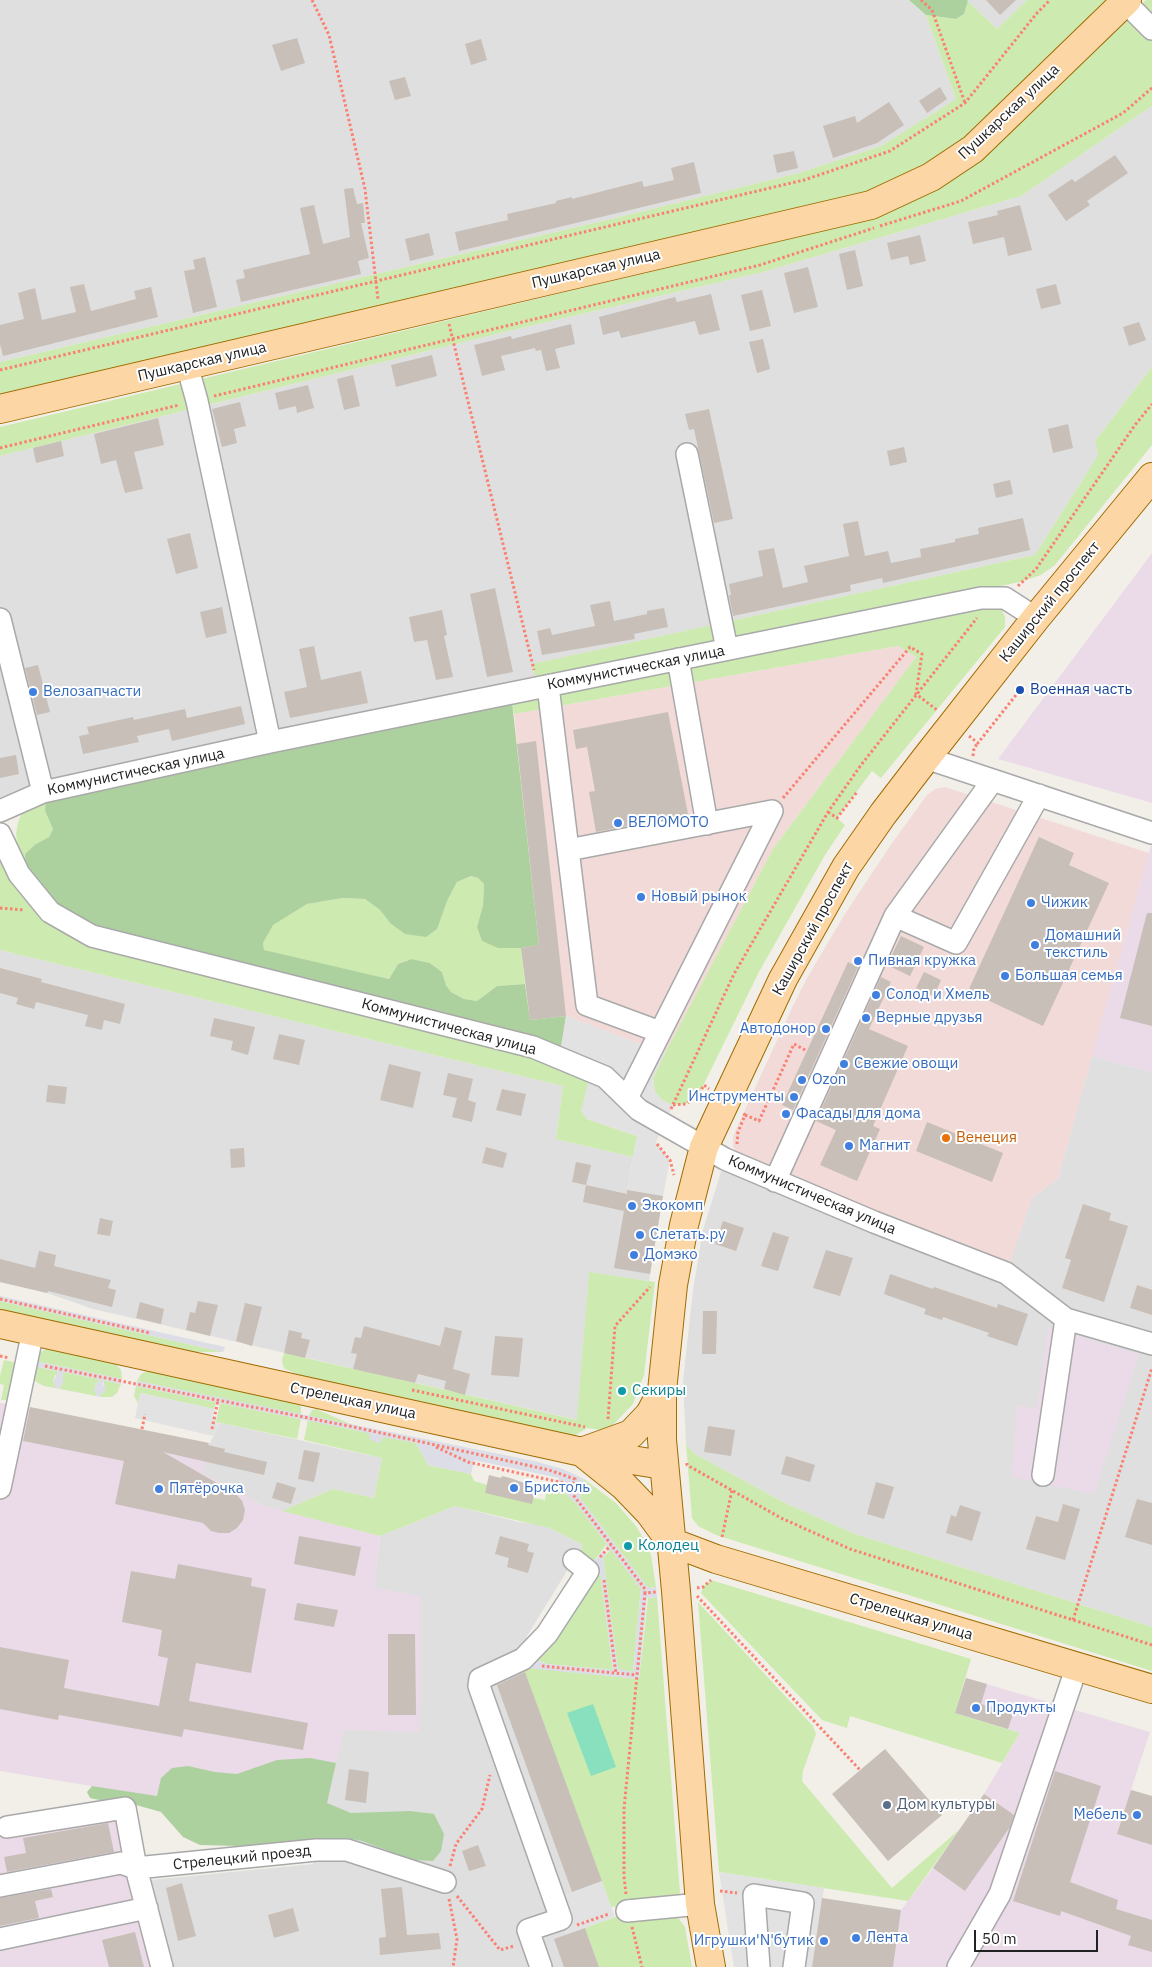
<!DOCTYPE html>
<meta charset="utf-8">
<style>
body{margin:0}
#map{position:relative;width:1152px;height:1967px;overflow:hidden;background:#f2efe9;font-family:"IBM Plex Sans",sans-serif}
canvas{display:block}
.scale{position:absolute;left:974px;top:1930px;width:124px;height:22px;box-sizing:border-box;border:2px solid #222;border-top:0;padding-left:6px;font-size:15px;line-height:18px;white-space:nowrap;color:#222;-webkit-text-stroke:4px #fff;paint-order:stroke}
</style>
<div id="map">
<canvas width="1152" height="1967"></canvas>
<div class="scale">50 m</div>
</div>
<script>
const ctx = document.querySelector('canvas').getContext('2d');
ctx.lineJoin = 'round';
function fillPath(path, color) { ctx.fillStyle = color; ctx.fill(path, 'evenodd'); }
const shape = rows => new Path2D(rows.map(r => 'M' + r).join(''));
function stroke(path, color, width, dash) { ctx.strokeStyle = color; ctx.lineWidth = width; ctx.lineCap = dash ? 'butt' : 'round'; ctx.setLineDash(dash || []); ctx.stroke(path); }
function drawText(font, color, halo, rows, align = 'center') {
  ctx.font = font + ' "IBM Plex Sans",sans-serif'; ctx.lineWidth = 4; ctx.setLineDash([]); ctx.textBaseline = 'middle'; ctx.strokeStyle = halo; ctx.fillStyle = color; for (const [text, x, y, turn = 0] of rows) {
    ctx.save(); ctx.translate(x, y); ctx.rotate((+turn || 0) * Math.PI / 180); ctx.textAlign = isNaN(turn) ? turn : align; if (halo) ctx.strokeText(text, 0, 0); ctx.fillText(text, 0, 0); ctx.restore();
  }
}
const residential = shape([
 [0,0,909,0,926,15,956,99,881,146,799,173,611,219,0,362],
 [967,0,1027,0,997,29],
 [1152,106,1152,367,1095,441,1098,455,1035,555,533,664,536,679,0,801,0,456,513,330,763,272,1021,196],
 [0,950,563,1086,556,1139,633,1157,627,1190,663,1196,649,1281,589,1273,578,1420,93,1309,47,1293,0,1282],
 [1092,1056,1152,1072,1152,1627,855,1534,785,1503,695,1454,686,1444,683,1381,693,1290,703,1230,725,1159,1006,1273,1032,1198,1058,1178],
 [220,1423,382,1458,374,1498,333,1489,282,1511,262,1505,202,1474,209,1443,210,1443],
 [455,1506,519,1522,537,1524,550,1528,583,1545,527,1636,523,1667,602,1881,572,1892,599,1967,153,1967,131,1882,313,1864,374,1588,380,1536]
]);
const commercial = shape([
 [898,646,916,657,773,849,665,1053,566,1016,530,1020,521,948,539,944,514,714],
 [945,787,1149,853,1058,1178,1032,1198,1008,1268,738,1156,733,1147,733,1137,738,1125,792,1008,806,980,843,917,890,846,927,795,935,789]
]);
const industrial = shape([
 [1152,553,1152,803,998,759],
 [1152,842,1152,1072,1092,1056],
 [1048,1327,1139,1354,1094,1494,1012,1477,1017,1406,1037,1408],
 [0,1403,26,1407,209,1443,203,1474,262,1505,380,1536,374,1588,420,1596,419,1732,344,1730,322,1824,0,1771],
 [966,1678,1150,1732,1131,1790,1152,1796,1152,1967,893,1967,901,1910,933,1868,984,1794,1020,1733,955,1713],
 [118,1809,153,1967,0,1967,0,1828]
]);
const grass = shape([
 [1027,0,1108,0,967,137,926,165,867,193,0,394,0,362,611,219,799,173,881,146,956,99,926,15,956,19,964,14,968,1,997,29],
 [1146,0,1152,0,1152,106,1021,196,763,272,513,330,0,456,0,427,801,236,875,215,976,163],
 [1152,367,1152,445,1055,565,1041,575,1020,582,536,679,532,664,1035,555,1098,455,1095,441],
 [994,606,1002,610,1005,617,1005,627,881,778,872,771,837,818,845,825,825,855,759,972,699,1094,686,1104,673,1105,662,1100,655,1092,653,1078,665,1053,773,849,916,657,898,646,514,714,512,702],
 [46,799,45,811,53,829,49,837,36,844,26,869,18,851,16,834,18,822,23,811],
 [0,858,530,1054,589,1078,587,1119,637,1136,633,1157,556,1139,563,1086,0,950],
 [471,876,478,878,484,884,483,905,477,927,498,948,521,948,525,984,497,986,477,1001,464,999,451,992,446,985,442,972,430,963,412,959,398,964,389,979,264,951,263,943,272,925,307,904,343,898,365,899,380,910,390,923,447,901,457,882],
 [589,1272,655,1282,644,1375,633,1404,607,1431,587,1428,574,1436,302,1376,285,1369,283,1366,282,1360,284,1353,577,1420],
 [0,1301,223,1352,190,1352,0,1310],
 [48,1348,114,1362,121,1370,122,1379,34,1361,37,1354],
 [4,1360,18,1363,11,1383,13,1400,1,1400,4,1385,0,1384,0,1376],
 [33,1366,58,1371,57,1376,55,1375,53,1382,56,1383,55,1388,44,1386,36,1382,33,1375],
 [149,1370,298,1403,301,1407,301,1415,137,1381,141,1374],
 [63,1372,99,1379,98,1384,96,1383,94,1391,97,1391,96,1396,60,1389,61,1384,63,1384],
 [104,1380,121,1384,117,1393,112,1397,100,1397,101,1393,104,1393],
 [136,1386,216,1402,214,1409,141,1393,138,1403,134,1396],
 [220,1403,301,1419,297,1439,216,1422],
 [316,1409,355,1426,309,1416,312,1410],
 [308,1420,416,1443,428,1465,471,1474,474,1481,533,1498,545,1500,548,1484,558,1486,575,1502,607,1544,590,1566,577,1556,583,1545,550,1528,455,1506,380,1536,282,1511,333,1489,374,1498,382,1458,304,1440],
 [686,1444,695,1454,785,1503,855,1534,1152,1627,1152,1671,716,1535,698,1526,692,1518],
 [584,1479,616,1503,636,1526,645,1541,651,1555,656,1587,648,1588,580,1498],
 [611,1549,641,1589,633,1672,618,1670,603,1558],
 [599,1563,613,1670,547,1664,533,1659],
 [711,1580,971,1659,955,1713,1020,1733,1002,1763,850,1716,847,1728,822,1720,701,1593,703,1587],
 [657,1597,680,1893,675,1898,658,1902,611,1907,523,1667,639,1679,648,1598],
 [698,1602,813,1726,816,1734,803,1771,802,1781,892,1888,960,1829,908,1901,719,1872],
 [658,1913,673,1916,679,1919,685,1927,692,1967,599,1967,585,1928,615,1917]
]);
const forest = shape([
 [909,0,967,0,968,1,964,14,956,19,926,15],
 [512,702,539,945,521,948,498,948,482,941,477,927,483,905,484,884,478,878,471,876,457,882,447,901,437,929,426,937,405,934,390,923,380,910,365,899,343,898,307,904,273,925,263,943,264,950,389,979,398,964,412,959,430,963,442,972,446,985,451,992,464,999,477,1001,497,986,525,984,530,1020,566,1016,561,1050,95,927,54,905,26,869,25,854,36,844,49,837,53,829,45,811,46,799],
 [310,1758,336,1763,327,1803,351,1813,410,1811,434,1814,444,1834,441,1851,433,1861,412,1860,362,1841,347,1838,238,1846,200,1845,183,1837,161,1812,129,1803,104,1801,90,1798,87,1792,92,1786,157,1796,161,1778,172,1768,188,1766,215,1772,237,1774,277,1760]
]);
const pitch = shape([
 [593,1704,616,1767,591,1776,567,1713]
]);
const parking = shape([
 [566,1016,665,1053,653,1078,655,1092,662,1100,673,1105,656,1142,670,1160,663,1196,627,1190,637,1136,587,1119,581,1111,591,1071,559,1058],
 [140,1393,214,1409,213,1416,217,1417,216,1422,220,1423,213,1436,135,1418],
 [719,1872,824,1888,812,1967,734,1967],
 [602,1881,615,1917,566,1935,553,1899]
]);
const plaza = shape([
 [0,1296,225,1347,223,1352,0,1301],
 [34,1361,122,1379,121,1384,104,1380,103,1385,106,1386,104,1393,101,1393,100,1397,96,1396,96,1392,94,1391,96,1383,98,1384,99,1379,63,1372,63,1385,61,1384,60,1389,55,1388,55,1383,53,1383,58,1371,33,1366],
 [137,1381,534,1461,563,1469,584,1479,580,1498,648,1588,656,1587,657,1597,647,1598,639,1679,527,1668,533,1659,547,1664,613,1670,599,1564,595,1569,590,1566,602,1552,606,1555,603,1558,618,1669,633,1672,641,1589,611,1550,609,1551,606,1547,607,1544,575,1502,557,1486,559,1478,474,1460,471,1474,428,1465,416,1443,383,1437,381,1442,378,1443,369,1439,370,1434,354,1430,136,1386]
]);
const building = shape([
 [986,0,1016,0,1000,15],
 [297,38,305,63,281,71,272,45],
 [481,39,487,60,471,65,465,44],
 [405,77,411,96,395,100,389,81],
 [940,87,947,99,927,113,919,101],
 [889,102,904,125,877,143,833,158,823,126,855,116,857,123],
 [794,151,798,168,777,173,773,155],
 [1115,155,1128,173,1087,201,1090,205,1066,221,1048,195,1072,179,1075,182],
 [694,162,701,193,459,251,455,232,508,220,507,214,556,203,556,201,572,197,572,199,642,181,644,187,674,180,671,168],
 [353,188,357,204,363,203,365,223,361,223,369,258,358,261,361,274,241,302,236,280,245,278,243,270,310,254,300,208,314,205,323,244,350,237,344,189],
 [1020,205,1032,250,1008,256,1004,237,973,244,968,222,998,215,997,211],
 [429,233,434,255,410,261,405,239],
 [920,235,926,261,910,265,908,256,891,260,887,243],
 [855,250,863,286,847,290,839,254],
 [205,257,217,307,193,313,184,271,195,269,193,260],
 [808,267,818,307,794,313,784,273],
 [84,284,91,311,136,299,134,291,151,287,158,317,3,356,0,344,0,325,24,319,18,293,35,288,42,320,76,312,70,287],
 [1056,284,1061,304,1041,309,1036,289],
 [762,290,771,326,750,331,741,295],
 [711,294,720,330,699,335,695,321,621,338,619,331,603,335,599,317,675,297,677,302],
 [1139,322,1146,340,1129,346,1123,327],
 [571,324,575,344,555,349,560,368,546,371,541,350,536,351,535,348,501,356,505,370,482,376,474,345,511,336,512,339],
 [763,339,770,369,757,373,749,342],
 [432,355,437,376,396,387,391,365],
 [353,375,360,406,344,410,337,379],
 [308,385,314,408,297,413,296,406,279,410,275,393],
 [240,402,246,426,234,429,237,443,222,447,212,409],
 [709,409,733,519,714,523,694,429,689,430,685,414],
 [158,418,164,445,134,452,143,489,125,493,116,460,101,464,94,434],
 [1068,424,1073,448,1053,453,1048,429],
 [61,441,64,456,36,463,33,448],
 [904,447,907,462,890,466,887,451],
 [1010,480,1013,494,996,498,993,484],
 [1023,518,1030,550,883,583,882,578,850,585,851,591,733,616,729,595,731,595,729,584,763,576,758,551,774,548,783,588,808,582,804,566,849,556,843,524,858,521,865,556,888,551,891,563,921,557,920,549,955,542,955,539,979,534,978,528],
 [190,533,198,568,176,574,167,539],
 [495,588,513,672,487,677,470,594],
 [610,601,614,621,647,614,647,611,664,608,668,627,634,634,635,639,542,655,537,631,550,628,552,635,595,626,590,605],
 [222,607,227,633,206,638,200,612],
 [442,610,447,635,444,636,453,677,436,680,427,640,414,642,409,617],
 [314,646,321,680,361,671,368,703,290,718,284,692,307,687,299,649],
 [38,665,50,712,37,715,25,668],
 [241,706,245,724,172,741,169,729,137,736,139,742,83,754,79,736,89,734,87,727,133,717,134,720,185,709,187,718],
 [668,712,688,814,596,832,589,792,595,791,587,747,576,749,573,730],
 [536,741,566,1016,530,1020,521,948,539,945,517,744],
 [16,755,19,774,0,778,0,758],
 [1039,837,1074,853,1069,865,1109,883,1043,1026,968,991],
 [1147,913,1152,913,1152,1026,1120,1018],
 [901,936,924,947,910,976,887,965],
 [848,962,858,967,793,1110,782,1105],
 [0,968,42,979,41,982,125,1004,120,1024,104,1020,102,1030,85,1026,88,1015,36,1002,34,1009,16,1004,18,998,0,993],
 [924,972,941,980,934,996,916,988],
 [881,977,891,982,869,1029,908,1046,873,1126,880,1129,857,1181,820,1165,836,1130,816,1121],
 [214,1018,255,1027,248,1055,231,1050,233,1041,210,1036],
 [279,1034,305,1040,299,1065,273,1059],
 [389,1064,421,1072,413,1108,380,1100],
 [448,1073,473,1079,468,1100,476,1103,472,1122,452,1117,457,1098,443,1095],
 [48,1085,67,1087,65,1104,46,1102],
 [502,1089,526,1094,521,1116,496,1110],
 [927,1122,1003,1153,992,1182,916,1151],
 [486,1147,507,1153,503,1168,482,1163],
 [244,1148,245,1167,231,1168,230,1149],
 [576,1162,591,1165,586,1185,572,1182],
 [586,1185,627,1194,627,1190,663,1196,650,1274,614,1268,624,1211,583,1202],
 [1083,1204,1111,1213,1109,1220,1128,1226,1104,1302,1062,1288,1071,1260,1065,1258],
 [100,1218,113,1221,110,1236,97,1234],
 [723,1221,744,1228,736,1251,715,1244],
 [773,1232,789,1237,778,1271,761,1266],
 [826,1250,853,1258,840,1296,813,1288],
 [39,1251,56,1255,54,1266,111,1280,108,1288,116,1290,112,1307,48,1291,47,1293,0,1282,0,1259,35,1268],
 [890,1274,933,1289,934,1287,997,1308,998,1304,1028,1314,1017,1346,987,1336,989,1333,943,1317,942,1320,924,1314,926,1309,884,1294],
 [1137,1285,1152,1290,1152,1315,1130,1308],
 [198,1301,218,1305,210,1336,186,1330,190,1312,195,1313],
 [140,1302,164,1309,161,1324,136,1318],
 [245,1303,262,1307,252,1346,236,1341],
 [703,1311,717,1311,716,1354,702,1354],
 [364,1326,440,1346,445,1327,462,1331,453,1369,470,1374,465,1395,444,1389,446,1381,418,1374,415,1383,353,1369,357,1354,351,1353,355,1337,361,1338],
 [289,1330,302,1333,301,1338,310,1340,305,1358,284,1353],
 [495,1336,523,1338,519,1377,491,1375],
 [30,1407,209,1443,208,1445,225,1449,224,1452,267,1462,264,1475,163,1452,236,1494,242,1501,245,1510,243,1520,237,1528,229,1533,219,1533,211,1531,203,1523,115,1504,124,1461,23,1441],
 [708,1426,735,1430,731,1456,704,1452],
 [304,1450,320,1453,314,1482,298,1479],
 [786,1456,815,1465,810,1482,781,1474],
 [489,1475,501,1478,502,1476,510,1478,536,1487,532,1504,485,1493],
 [277,1482,296,1488,291,1504,272,1498],
 [876,1482,894,1487,884,1519,867,1514],
 [1137,1499,1152,1503,1152,1545,1125,1537],
 [1063,1504,1080,1509,1065,1560,1026,1549,1036,1516,1058,1522],
 [960,1505,981,1512,972,1541,946,1533,951,1515,956,1517],
 [299,1536,361,1547,355,1576,294,1564],
 [500,1536,529,1544,527,1551,534,1553,528,1573,507,1567,509,1558,495,1554],
 [178,1564,252,1578,251,1586,266,1589,251,1673,196,1663,189,1701,308,1723,303,1750,184,1729,182,1737,59,1715,58,1720,0,1709,0,1647,69,1660,64,1688,159,1706,168,1658,158,1656,162,1630,122,1622,131,1571,175,1579],
 [297,1603,338,1610,334,1627,294,1620],
 [388,1634,415,1634,416,1715,388,1715],
 [525,1672,602,1881,572,1892,497,1685],
 [966,1678,987,1684,981,1704,1013,1714,1008,1729,955,1713],
 [885,1749,942,1815,888,1861,832,1794],
 [349,1769,369,1772,366,1803,345,1800],
 [1055,1771,1101,1786,1070,1882,1118,1900,1116,1909,1152,1920,1152,1952,1128,1945,1131,1936,1061,1911,1060,1916,1013,1901],
 [1131,1790,1152,1796,1152,1845,1117,1834],
 [984,1794,1014,1815,1010,1827,965,1891,933,1868],
 [108,1823,114,1852,7,1872,4,1857,26,1853,23,1838],
 [478,1845,486,1866,469,1871,462,1851],
 [182,1883,196,1936,178,1941,166,1888],
 [402,1887,407,1935,439,1933,441,1949,380,1955,379,1938,386,1937,381,1889],
 [51,1889,53,1897,35,1901,39,1918,0,1926,0,1898],
 [822,1898,901,1910,893,1967,812,1967],
 [293,1908,299,1931,274,1938,268,1915],
 [585,1928,599,1967,564,1967,554,1939],
 [135,1932,144,1967,109,1967,102,1940]
]);
const path = shape([
 [312,0,329,35,365,189,378,299],
 [921,0,932,10,965,103],
 [880,226,961,201,1123,113,1152,88],
 [449,324,534,670],
 [0,370,804,180,890,151,965,103,1037,13,1050,0],
 [214,396,760,265,874,228],
 [0,448,179,405],
 [1018,586,1036,569,1135,425,1152,404],
 [969,736,978,743,1020,690],
 [973,756,974,748,978,743],
 [783,798,910,647,922,654,916,694,937,710],
 [828,812,837,818,857,792],
 [0,908,24,910],
 [673,1105,686,1104,699,1094,704,1085,709,1089],
 [671,1109,734,974,828,812,861,765,977,618],
 [745,1115,759,1121,794,1044,807,1051],
 [657,1144,670,1160,674,1175],
 [737,1144,738,1132,745,1115,743,1113],
 [0,1299,150,1333],
 [0,1356,9,1358],
 [45,1366,354,1427,549,1470,575,1479,571,1492,645,1589,645,1593,657,1592],
 [412,1390,585,1427],
 [608,1419,615,1326,650,1287],
 [142,1429,145,1414],
 [212,1429,218,1400],
 [436,1447,468,1462,573,1485],
 [687,1463,687,1465,781,1518,850,1549,1152,1645],
 [722,1537,732,1490],
 [600,1557,611,1545],
 [604,1580,616,1674],
 [697,1588,703,1587,711,1580],
 [697,1596,860,1770],
 [1073,1620,1152,1368],
 [542,1666,636,1675],
 [450,1866,456,1844,482,1809,490,1775],
 [720,1891,737,1893],
 [626,1894,624,1876,624,1809,645,1593],
 [457,1896,500,1950,514,1946],
 [449,1899,457,1939,453,1967],
 [577,1925,609,1914],
 [632,1927,642,1967]
]);
const minor = shape([
 [1125,2,1152,29],
 [187,365,197,401,270,742],
 [687,454,727,649],
 [0,619,43,792],
 [678,659,707,824],
 [548,686,587,1005,660,1032],
 [926,758,1152,833],
 [993,780,895,916,956,943,1039,795],
 [0,811,43,792,270,742,981,598,1005,598,1036,618],
 [0,834,19,874,50,912,92,936,533,1047,605,1077,639,1110,725,1159,874,1222,1006,1273,1066,1319,1152,1344],
 [568,850,772,811,627,1098],
 [775,1181,895,916],
 [1043,1475,1066,1319],
 [0,1488,33,1331],
 [7,1827,125,1808,136,1868],
 [0,1886,121,1863,136,1868],
 [627,1911,700,1904],
 [0,1939,147,1908],
 [162,1967,136,1868,316,1850,347,1850,445,1882],
 [541,1967,528,1930,561,1919,479,1686,480,1679,523,1659,547,1634,588,1571,574,1560],
 [759,1967,754,1895,803,1903,794,1967],
 [958,1967,1000,1894,1077,1666]
]);
const major = shape([
 [0,409,871,205,931,177,973,149,1127,0],
 [0,1324,582,1452,663,1465],
 [584,1451,631,1434,650,1414,662,1391],
 [583,1453,624,1486,649,1512,671,1542,716,1559,1152,1689],
 [711,1967,700,1904,676,1591,662,1440,662,1391,673,1285,684,1225,704,1147,783,979,846,867,883,814,926,758,1036,618,1152,477]
]);
const markers = [
 [1020,690,5,"#1a4fb4"],
 [33,692,5,"#3f7fe0"],
 [618,823,5,"#3f7fe0"],
 [641,897,5,"#3f7fe0"],
 [1031,903,5,"#3f7fe0"],
 [1035,945,5,"#3f7fe0"],
 [858,961,5,"#3f7fe0"],
 [1005,976,5,"#3f7fe0"],
 [876,995,5,"#3f7fe0"],
 [866,1018,5,"#3f7fe0"],
 [826,1029,5,"#3f7fe0"],
 [844,1064,5,"#3f7fe0"],
 [802,1080,5,"#3f7fe0"],
 [794,1097,5,"#3f7fe0"],
 [786,1114,5,"#3f7fe0"],
 [946,1138,5,"#e8710a"],
 [849,1146,5,"#3f7fe0"],
 [632,1206,5,"#3f7fe0"],
 [640,1235,5,"#3f7fe0"],
 [634,1255,5,"#3f7fe0"],
 [622,1391,5,"#0f9aa8"],
 [514,1488,5,"#3f7fe0"],
 [159,1489,5,"#3f7fe0"],
 [628,1546,5,"#0f9aa8"],
 [976,1708,5,"#3f7fe0"],
 [887,1805,5,"#5c6f8a"],
 [1137,1815,5,"#3f7fe0"],
 [856,1938,5,"#3f7fe0"],
 [824,1941,5,"#3f7fe0"]
];
const streetNames = [
 ["Пушкарская улица",1009,112,-43],
 ["Пушкарская улица",596,269,-13],
 ["Пушкарская улица",202,362,-13],
 ["Каширский проспект",1050,602,-51],
 ["Коммунистическая улица",636,668,-11],
 ["Коммунистическая улица",136,772,-12],
 ["Каширский проспект",813,929,-61],
 ["Коммунистическая улица",449,1027,15],
 ["Коммунистическая улица",812,1195,23],
 ["Стрелецкая улица",353,1401,12],
 ["Стрелецкая улица",911,1617,17],
 ["Стрелецкий проезд",242,1858,-6]
];
const transitNames = [
 ["Военная часть",1030,690]
];
const shopNames = [
 ["Велозапчасти",43,692],
 ["ВЕЛОМОТО",628,823],
 ["Новый рынок",651,897],
 ["Чижик",1041,903],
 ["Домашний",1045,936],
 ["текстиль",1045,953],
 ["Пивная кружка",868,961],
 ["Большая семья",1015,976],
 ["Солод и Хмель",886,995],
 ["Верные друзья",876,1018],
 ["Автодонор",816,1029,"right"],
 ["Свежие овощи",854,1064],
 ["Ozon",812,1080],
 ["Инструменты",784,1097,"right"],
 ["Фасады для дома",796,1114],
 ["Магнит",859,1146],
 ["Экокомп",642,1206],
 ["Слетать.ру",650,1235],
 ["Домэко",644,1255],
 ["Бристоль",524,1488],
 ["Пятёрочка",169,1489],
 ["Продукты",986,1708],
 ["Мебель",1127,1815,"right"],
 ["Лента",866,1938],
 ["Игрушки'N'бутик",814,1941,"right"]
];
const foodNames = [
 ["Венеция",956,1138]
];
const cultureNames = [
 ["Секиры",632,1391],
 ["Колодец",638,1546]
];
const serviceNames = [
 ["Дом культуры",897,1805]
];
fillPath(residential, '#e0dfdf');
fillPath(commercial, '#f2dad9');
fillPath(industrial, '#ebdbe8');
fillPath(grass, '#cdebb0');
fillPath(forest, '#add19e');
fillPath(pitch, '#88e0be');
fillPath(parking, '#e2e2e2');
fillPath(plaza, '#dddde8');
fillPath(building, '#c7bfb8');
stroke(minor, '#a9a9a9', 24);
stroke(major, '#a06b00', 30);
stroke(path, '#fa8072', 3, [2.5, 2.5]);
stroke(minor, '#fff', 21);
stroke(major, '#fcd6a4', 28);
for (const [x, y, r, color] of markers) { const dot = new Path2D(); dot.arc(x, y, r, 0, 2 * Math.PI); ctx.fillStyle = color; ctx.fill(dot); stroke(dot, '#fff', 2); }
drawText('15px', '#222', '#fff', streetNames);
drawText('15px', '#164399', '#fff', transitNames, 'left');
drawText('15px', '#366cbe', '#fff', shopNames, 'left');
drawText('15px', '#c56008', '#fff', foodNames, 'left');
drawText('15px', '#0d838f', '#fff', cultureNames, 'left');
drawText('15px', '#4e5e75', '#fff', serviceNames, 'left');
</script>
